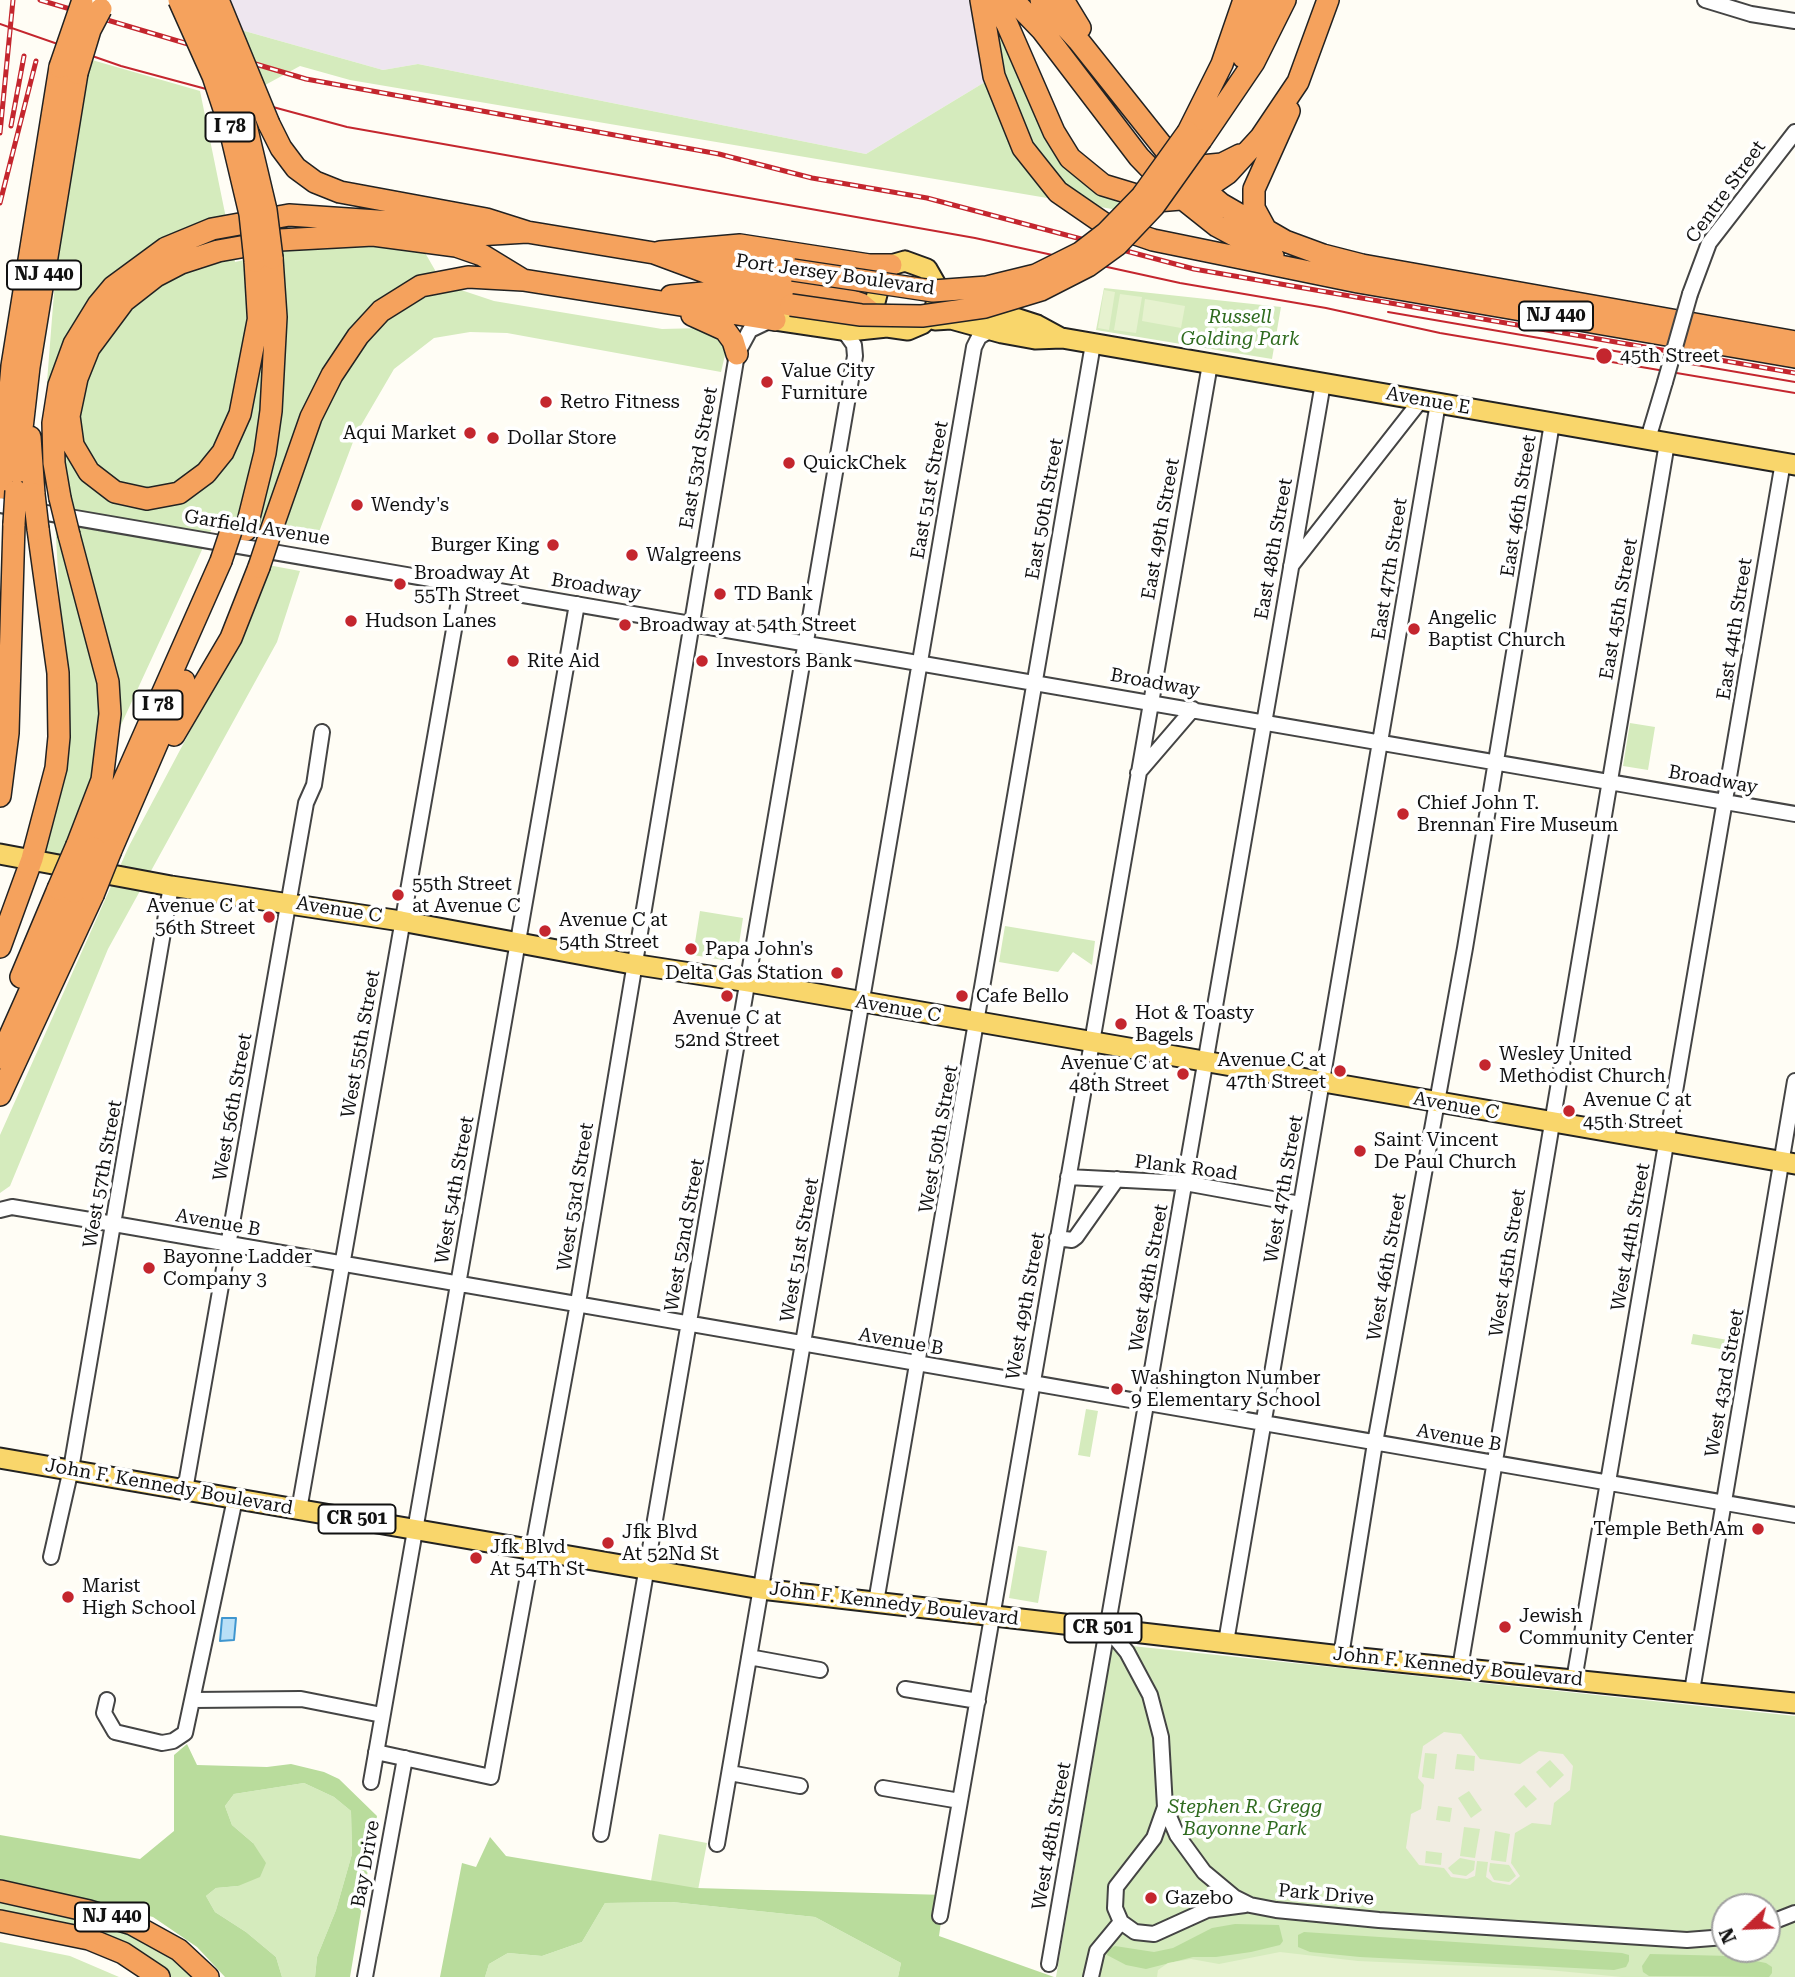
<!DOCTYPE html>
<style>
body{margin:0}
#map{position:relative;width:1795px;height:1977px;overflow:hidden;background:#fffdf5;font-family:"Roboto Serif",serif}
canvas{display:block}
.north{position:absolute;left:1711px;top:1893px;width:70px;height:70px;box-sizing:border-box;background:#fff;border:2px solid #a0a0a0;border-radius:50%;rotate:247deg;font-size:19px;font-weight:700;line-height:28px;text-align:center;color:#111}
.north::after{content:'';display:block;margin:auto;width:24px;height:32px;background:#c4262e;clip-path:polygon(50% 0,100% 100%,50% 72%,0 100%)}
</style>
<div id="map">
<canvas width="1795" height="1977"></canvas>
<div class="north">N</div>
</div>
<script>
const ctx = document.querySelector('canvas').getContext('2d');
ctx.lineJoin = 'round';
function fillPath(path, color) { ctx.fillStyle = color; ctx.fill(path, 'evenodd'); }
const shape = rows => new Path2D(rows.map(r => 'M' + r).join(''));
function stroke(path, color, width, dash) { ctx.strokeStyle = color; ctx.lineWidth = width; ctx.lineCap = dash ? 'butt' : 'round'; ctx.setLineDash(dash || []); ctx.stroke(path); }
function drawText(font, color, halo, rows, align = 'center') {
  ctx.font = font + ' "Roboto Serif",serif'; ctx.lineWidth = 7; ctx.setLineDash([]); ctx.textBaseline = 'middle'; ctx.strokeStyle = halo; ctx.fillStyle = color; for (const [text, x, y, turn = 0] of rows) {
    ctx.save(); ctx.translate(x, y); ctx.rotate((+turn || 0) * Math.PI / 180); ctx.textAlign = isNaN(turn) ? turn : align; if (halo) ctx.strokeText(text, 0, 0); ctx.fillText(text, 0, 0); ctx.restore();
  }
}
const industrial = shape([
 [226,0,976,0,985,82,866,154,418,64,383,70,241,30]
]);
const green = shape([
 [989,10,1053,149,1130,212,350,80,300,66,256,90,241,30,383,70,418,64,866,154,985,82],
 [92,60,200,91,235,262,293,249,349,243,420,244,443,284,494,301,662,329,702,328,722,339,726,351,721,372,507,333,470,332,434,338,394,369,356,434,316,540,213,526,59,859,42,852,66,710,47,382,65,153],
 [1104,288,1281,307,1272,359,1096,330],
 [268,565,300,571,277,642,108,949,10,1186,0,1193,0,1135,129,846,246,626],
 [1630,723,1655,727,1648,770,1623,766],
 [700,911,743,918,737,957,729,961,693,955],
 [1005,926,1095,941,1092,965,1073,952,1058,972,999,962],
 [1693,1334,1734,1341,1732,1351,1691,1344],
 [1086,1409,1098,1411,1090,1457,1078,1455],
 [1018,1546,1047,1551,1038,1603,1009,1598],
 [1113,1644,1795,1716,1795,1977,1056,1977],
 [1725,1907,1767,1907,1767,1949,1725,1949],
 [304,1783,334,1797,351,1811,352,1854,336,1910,317,1957,315,1977,282,1977,276,1957,246,1932,215,1912,206,1896,216,1888,238,1886,253,1843,232,1825,225,1806,234,1794],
 [659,1834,707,1843,698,1890,651,1881],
 [0,1902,112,1926,167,1955,192,1977,170,1977,164,1970,0,1912],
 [672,1902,815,1917,901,1963,898,1977,485,1977,489,1964,508,1953,542,1956,582,1942,605,1903],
 [0,1942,70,1956,119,1977,0,1977]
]);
const forest = shape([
 [187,1744,197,1765,267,1767,291,1764,324,1772,339,1779,377,1816,350,1977,315,1977,317,1957,336,1910,352,1854,351,1811,334,1797,304,1783,234,1794,225,1806,232,1825,253,1843,266,1863,260,1877,238,1886,216,1888,206,1896,215,1912,246,1932,276,1957,282,1977,225,1977,197,1947,153,1917,0,1879,0,1835,140,1859,174,1831,174,1755],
 [490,1837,506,1856,696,1888,945,1895,939,1936,1054,1977,898,1977,901,1963,815,1917,672,1902,605,1903,582,1942,542,1956,508,1953,489,1964,485,1977,440,1977,462,1863,476,1867],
 [1235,1924,1279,1925,1283,1941,1280,1945,1251,1952,1216,1957,1193,1957,1146,1969,1126,1965,1107,1955,1108,1950,1115,1946,1154,1952,1173,1948,1212,1928],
 [1304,1932,1622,1953,1629,1955,1629,1961,1626,1967,1614,1970,1360,1957,1310,1952,1298,1947,1298,1935],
 [1650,1954,1730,1956,1766,1963,1772,1967,1772,1973,1769,1977,1649,1976,1643,1972,1642,1966]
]);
const pitch = shape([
 [1104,290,1115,292,1109,330,1098,328],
 [1120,294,1142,297,1136,333,1114,330],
 [1145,299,1185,306,1181,328,1142,321],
 [1280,1952,1358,1961,1538,1969,1622,1977,1157,1977,1158,1970,1168,1963,1191,1959,1219,1964]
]);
const plaza = shape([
 [1444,1732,1461,1734,1480,1759,1520,1764,1539,1751,1563,1754,1573,1766,1570,1790,1554,1803,1551,1825,1532,1823,1515,1833,1511,1863,1520,1876,1510,1885,1493,1882,1486,1877,1488,1862,1477,1861,1475,1876,1467,1879,1451,1877,1444,1868,1419,1865,1406,1848,1411,1814,1421,1809,1424,1785,1418,1778,1423,1746],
 [1425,1753,1437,1754,1434,1779,1422,1777],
 [1457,1754,1475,1756,1474,1771,1455,1769],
 [1550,1760,1564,1775,1550,1788,1536,1772],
 [1524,1785,1537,1799,1526,1808,1514,1794],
 [1469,1791,1482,1810,1471,1818,1458,1798],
 [1438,1806,1452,1808,1450,1822,1436,1820],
 [1464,1827,1480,1829,1475,1858,1460,1856],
 [1495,1831,1510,1834,1506,1862,1491,1860],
 [1426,1851,1442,1853,1441,1865,1425,1863],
 [1460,1858,1475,1861,1474,1870,1466,1876,1453,1874,1448,1868],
 [1490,1863,1509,1865,1516,1876,1509,1882,1494,1880,1489,1871]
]);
const water = shape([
 [222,1618,236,1618,234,1640,220,1641,222,1618]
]);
const minor = shape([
 [1705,0,1751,14,1795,21],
 [1690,294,1709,243,1795,132],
 [1648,439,1665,382],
 [0,505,1795,814],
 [1291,566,1421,400],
 [1138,773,1193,709],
 [1068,1177,1185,1183,1300,1204],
 [0,1210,12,1207,114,1224,1795,1515],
 [1057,1238,1072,1240,1076,1237,1117,1179],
 [185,1490,306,803,314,785,322,732],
 [299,1510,462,584],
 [51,1557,71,1469,171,886],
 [876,1602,1093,344],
 [1108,1629,1127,1652,1150,1695,1161,1737,1165,1807,1177,1835,1204,1872,1234,1897,1250,1905,1276,1910,1379,1920,1687,1940,1725,1937],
 [1226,1642,1438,403],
 [1341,1656,1375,1443,1465,948,1552,423],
 [749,1657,820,1670],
 [1460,1668,1667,443],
 [1574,1680,1783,462],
 [905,1689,978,1701],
 [1692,1691,1795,1081],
 [107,1700,104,1713,115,1732,162,1743,173,1741,185,1733,235,1499],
 [193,1700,301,1699,382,1715],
 [376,1752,491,1777,578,1303,737,354,750,330,771,320],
 [730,1773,800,1786],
 [371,1782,577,604],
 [883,1788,960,1801],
 [1165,1807,1154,1838,1116,1887,1115,1908,1121,1922,1135,1932,1154,1934,1207,1910,1245,1905],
 [601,1834,855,356,854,345,844,331],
 [717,1844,974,347,979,337,989,331],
 [940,1916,1210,364],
 [1767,1924,1795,1913],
 [1049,1964,1323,383],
 [365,1977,405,1758],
 [1091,1977,1097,1951,1121,1922]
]);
const major = shape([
 [905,261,927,269,939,290,934,313,922,324,908,330,887,327,873,310,881,279,891,265,905,261],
 [978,306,1037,325,1061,338],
 [775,320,849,331,887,327],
 [935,320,951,319,1002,333,1035,339,1062,338,1795,465],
 [0,854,171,886,401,921,632,964,749,982,1795,1164],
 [0,1458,761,1589,1341,1656,1795,1703]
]);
const highway = shape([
 [981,0,994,76,1023,148,1058,192,1103,223,1153,240,1358,282,1795,357],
 [993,0,1007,24,1054,132,1070,158,1103,185,1156,201,1181,199,1203,190,1228,173,1261,137,1298,82,1328,0],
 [1013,0,1042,30,1139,157,1168,187,1217,226,1273,256],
 [1041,0,1078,40,1183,172,1221,204,1285,241,1323,255,1362,265,1795,342],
 [1063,0,1080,28],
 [1243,57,1263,0],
 [269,124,281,148,296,168,315,182,340,192,486,219,527,232,654,253,708,273,825,292,861,304,873,314],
 [1188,132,1222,64,1244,0],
 [1201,140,1254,62,1285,0],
 [1172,156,1201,166,1222,164,1240,155],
 [1267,232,1254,208,1254,189,1289,111],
 [660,252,740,245,869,265,891,265],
 [708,256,793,270],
 [255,261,259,329],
 [671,296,714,292,791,305],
 [692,315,725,330,733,341,737,354],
 [259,316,240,414,223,452,206,473,179,493,147,499,115,492,89,472,73,445,69,416,77,378,89,348,124,301,156,276,181,263,218,251,280,240,373,235,456,246,482,255,523,280],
 [30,437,34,494],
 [17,472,29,367,77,73],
 [1,488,12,366,60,67],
 [60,498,54,463,53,423,59,385,74,344,98,305,113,287,166,248,212,229,289,215,392,222,476,235,527,232],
 [246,530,265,453,271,411,276,317,272,258],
 [270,534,311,417,332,375,358,336,381,311,421,286,468,277,523,280,775,320],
 [69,535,108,682,110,714,102,780,77,845],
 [174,735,231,638,259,567],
 [0,796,8,733,14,524],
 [94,848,221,561],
 [111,850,184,681],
 [0,947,32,859,56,768,59,737,58,673,38,529],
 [21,977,58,889],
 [0,1058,74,892],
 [0,1095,93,895],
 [0,1891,89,1911,132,1924,179,1950,208,1977],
 [0,1921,89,1939,123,1953,159,1977]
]);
const tram = shape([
 [0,24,121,66,347,127,975,238,1180,283,1326,308,1440,333,1795,393],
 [1388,312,1795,382]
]);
const rail = shape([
 [40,0,306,79,719,154,812,178,927,198,1194,269,1795,373],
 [11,126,24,56],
 [0,133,13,0],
 [0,203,36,61]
]);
const minorBridge = shape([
 [1665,382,1690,294]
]);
const highwayBridge = shape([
 [179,0,213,76,228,121,250,214,255,261],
 [198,0,244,117,266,210,272,258],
 [218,0,269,124],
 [60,67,82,3],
 [77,73,90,30,101,9],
 [793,270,933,291,987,287,1036,275,1080,253,1106,233,1142,196,1188,132],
 [791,305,861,315,922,316,985,307,1041,290,1088,266,1117,245,1154,206,1201,140],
 [34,494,38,529],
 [60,498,69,535],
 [14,524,16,491],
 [221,561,232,528],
 [259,567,270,534],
 [58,889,77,845],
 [74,892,94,848],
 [93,895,111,850]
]);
const markers = [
 [1604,356,9,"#c4262e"],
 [767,382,7,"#c4262e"],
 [546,402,7,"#c4262e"],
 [470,433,7,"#c4262e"],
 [493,438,7,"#c4262e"],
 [789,463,7,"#c4262e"],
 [357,505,7,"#c4262e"],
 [553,545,7,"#c4262e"],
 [632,555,7,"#c4262e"],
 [400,584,7,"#c4262e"],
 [720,594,7,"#c4262e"],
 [351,621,7,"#c4262e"],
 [625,625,7,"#c4262e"],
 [1414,629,7,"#c4262e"],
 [513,661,7,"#c4262e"],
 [702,661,7,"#c4262e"],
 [1403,814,7,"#c4262e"],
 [398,895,7,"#c4262e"],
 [269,917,7,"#c4262e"],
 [545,931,7,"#c4262e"],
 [691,949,7,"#c4262e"],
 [837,973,7,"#c4262e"],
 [727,996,7,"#c4262e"],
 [962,996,7,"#c4262e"],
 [1121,1024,7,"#c4262e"],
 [1485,1065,7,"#c4262e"],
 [1340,1071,7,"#c4262e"],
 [1183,1074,7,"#c4262e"],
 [1569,1111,7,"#c4262e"],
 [1360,1151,7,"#c4262e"],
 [149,1268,7,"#c4262e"],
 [1117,1389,7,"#c4262e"],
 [1758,1529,7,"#c4262e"],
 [608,1543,7,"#c4262e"],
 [476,1558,7,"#c4262e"],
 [68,1597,7,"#c4262e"],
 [1505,1627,7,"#c4262e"],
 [1151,1898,7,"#c4262e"]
];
const shields = [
 [230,127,49],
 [44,275,74],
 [1556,316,74],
 [158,705,49],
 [357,1519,77],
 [1103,1628,77],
 [112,1917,74]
];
const shieldNames = [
 ["I 78",230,127],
 ["NJ 440",44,275],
 ["NJ 440",1556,316],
 ["I 78",158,705],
 ["CR 501",357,1519],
 ["CR 501",1103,1628],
 ["NJ 440",112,1917]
];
const streetNames = [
 ["Centre Street",1726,192,-54],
 ["Port Jersey Boulevard",835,275,8],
 ["Avenue E",1428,401,10],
 ["East 53rd Street",699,458,-80],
 ["East 51st Street",930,490,-80],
 ["East 46th Street",1519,506,-81],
 ["East 50th Street",1045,509,-80],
 ["Garfield Avenue",257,528,9],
 ["East 49th Street",1161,529,-80],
 ["East 48th Street",1274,549,-80],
 ["East 47th Street",1390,569,-81],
 ["Broadway",596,587,9],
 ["East 45th Street",1619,609,-80],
 ["East 44th Street",1735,629,-81],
 ["Broadway",1155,683,10],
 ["Broadway",1713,780,10],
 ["Avenue C",339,910,9],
 ["Avenue C",898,1009,10],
 ["West 55th Street",361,1044,-80],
 ["Avenue C",1456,1106,10],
 ["West 56th Street",233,1107,-80],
 ["West 50th Street",939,1139,-80],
 ["Plank Road",1186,1168,7],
 ["West 57th Street",103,1174,-80],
 ["West 47th Street",1284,1189,-80],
 ["West 54th Street",455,1190,-80],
 ["West 53rd Street",576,1197,-81],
 ["Avenue B",218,1223,10],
 ["West 52nd Street",685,1235,-80],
 ["West 44th Street",1631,1237,-80],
 ["West 51st Street",800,1250,-80],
 ["West 45th Street",1508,1263,-81],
 ["West 46th Street",1387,1267,-80],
 ["West 48th Street",1149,1278,-80],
 ["West 49th Street",1026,1306,-80],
 ["Avenue B",901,1342,10],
 ["West 43rd Street",1725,1383,-80],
 ["Avenue B",1459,1438,10],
 ["John F. Kennedy Boulevard",169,1487,10],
 ["John F. Kennedy Boulevard",894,1604,7],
 ["John F. Kennedy Boulevard",1458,1667,6],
 ["West 48th Street",1052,1836,-80],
 ["Bay Drive",366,1864,-80],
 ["Park Drive",1326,1895,5]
];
const parkNames = [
 ["Russell",1240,317],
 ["Golding Park",1240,339],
 ["Stephen R. Gregg",1245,1807],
 ["Bayonne Park",1245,1829]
];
const poiNames = [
 ["45th Street",1620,356],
 ["Value City",781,371],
 ["Furniture",781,393],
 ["Retro Fitness",560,402],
 ["Aqui Market",456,433,"right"],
 ["Dollar Store",507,438],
 ["QuickChek",803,463],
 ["Wendy's",371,505],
 ["Burger King",539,545,"right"],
 ["Walgreens",646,555],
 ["Broadway At",414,573],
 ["55Th Street",414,595],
 ["TD Bank",734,594],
 ["Angelic",1428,618],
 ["Baptist Church",1428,640],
 ["Hudson Lanes",365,621],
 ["Broadway at 54th Street",639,625],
 ["Rite Aid",527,661],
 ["Investors Bank",716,661],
 ["Chief John T.",1417,803],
 ["Brennan Fire Museum",1417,825],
 ["55th Street",412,884],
 ["at Avenue C",412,906],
 ["Avenue C at",255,906,"right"],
 ["56th Street",255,928,"right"],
 ["Avenue C at",559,920],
 ["54th Street",559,942],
 ["Papa John's",705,949],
 ["Delta Gas Station",823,973,"right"],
 ["Cafe Bello",976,996],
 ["Hot & Toasty",1135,1013],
 ["Bagels",1135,1035],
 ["Avenue C at",727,1018,"center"],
 ["52nd Street",727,1040,"center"],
 ["Wesley United",1499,1054],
 ["Methodist Church",1499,1076],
 ["Avenue C at",1326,1060,"right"],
 ["47th Street",1326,1082,"right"],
 ["Avenue C at",1169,1063,"right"],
 ["48th Street",1169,1085,"right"],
 ["Avenue C at",1583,1100],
 ["45th Street",1583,1122],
 ["Saint Vincent",1374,1140],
 ["De Paul Church",1374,1162],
 ["Bayonne Ladder",163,1257],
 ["Company 3",163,1279],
 ["Washington Number",1131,1378],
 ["9 Elementary School",1131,1400],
 ["Temple Beth Am",1744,1529,"right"],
 ["Jfk Blvd",622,1532],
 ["At 52Nd St",622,1554],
 ["Jfk Blvd",490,1547],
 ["At 54Th St",490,1569],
 ["Marist",82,1586],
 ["High School",82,1608],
 ["Jewish",1519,1616],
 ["Community Center",1519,1638],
 ["Gazebo",1165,1898]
];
fillPath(industrial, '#eee6ef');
fillPath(green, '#d5ebbd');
fillPath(forest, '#b9dc9c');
fillPath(pitch, '#e6f2cf');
fillPath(plaza, '#f1ede2');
fillPath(water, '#b9e0f7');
stroke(water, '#3f96cf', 2);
stroke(minor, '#444', 18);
stroke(major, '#222', 23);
stroke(highway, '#222', 24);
stroke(minor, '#fff', 14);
stroke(major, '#f9d66b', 19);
stroke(highway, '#f5a25d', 21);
stroke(tram, '#c4262e', 2);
stroke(rail, '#c4262e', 5);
stroke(rail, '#fff', 2.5, [8]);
stroke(minorBridge, '#444', 18, []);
stroke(highwayBridge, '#222', 24, []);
stroke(minorBridge, '#fff', 14);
stroke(highwayBridge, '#f5a25d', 21);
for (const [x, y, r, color] of markers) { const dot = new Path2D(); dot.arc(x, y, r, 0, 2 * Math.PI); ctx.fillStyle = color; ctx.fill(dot); stroke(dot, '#fff', 2.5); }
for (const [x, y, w] of shields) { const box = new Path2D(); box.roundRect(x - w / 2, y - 14.5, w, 29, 5); ctx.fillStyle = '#fff'; ctx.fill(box); stroke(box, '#111', 2); }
drawText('bold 18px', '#111', null, shieldNames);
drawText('19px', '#111', '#fff', streetNames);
drawText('italic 19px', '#2f6b1f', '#fff', parkNames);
drawText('19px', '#111', '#fff', poiNames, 'left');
</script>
